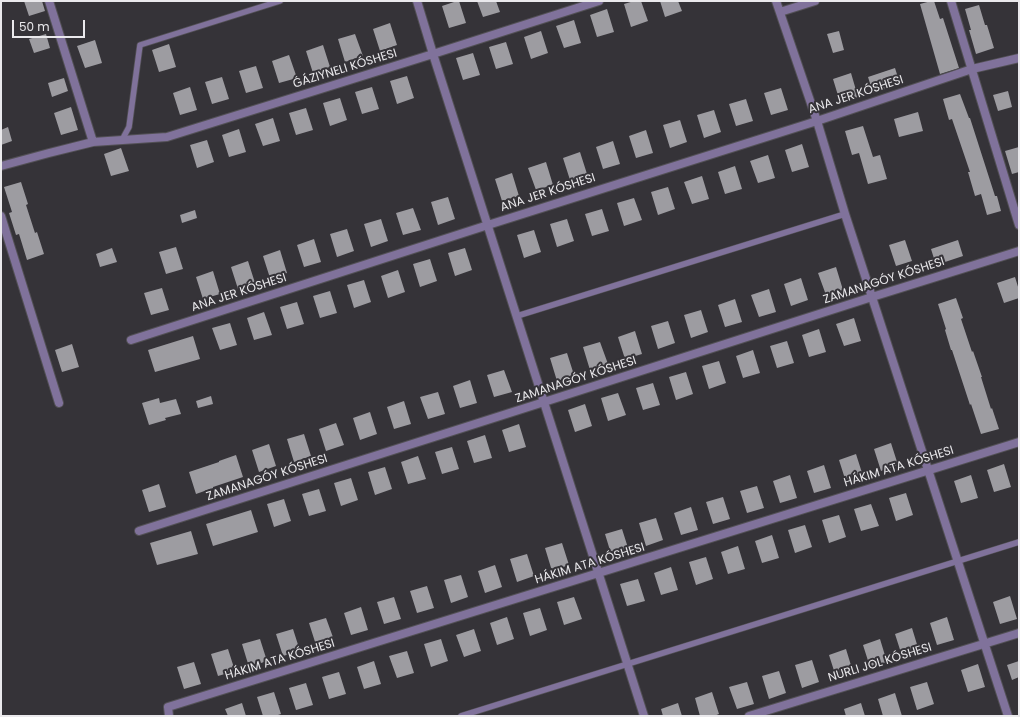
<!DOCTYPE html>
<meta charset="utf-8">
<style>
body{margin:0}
#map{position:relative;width:1020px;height:717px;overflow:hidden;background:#353338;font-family:Poppins,sans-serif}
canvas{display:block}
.frame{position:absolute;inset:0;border:2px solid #eae9ec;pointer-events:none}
.scale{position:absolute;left:12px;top:20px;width:73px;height:18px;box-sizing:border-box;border:2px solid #eae9ec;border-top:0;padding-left:5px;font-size:12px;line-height:14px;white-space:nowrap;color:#eae9ec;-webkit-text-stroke:3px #353338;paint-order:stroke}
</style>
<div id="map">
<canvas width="1020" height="717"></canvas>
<div class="frame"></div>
<div class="scale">50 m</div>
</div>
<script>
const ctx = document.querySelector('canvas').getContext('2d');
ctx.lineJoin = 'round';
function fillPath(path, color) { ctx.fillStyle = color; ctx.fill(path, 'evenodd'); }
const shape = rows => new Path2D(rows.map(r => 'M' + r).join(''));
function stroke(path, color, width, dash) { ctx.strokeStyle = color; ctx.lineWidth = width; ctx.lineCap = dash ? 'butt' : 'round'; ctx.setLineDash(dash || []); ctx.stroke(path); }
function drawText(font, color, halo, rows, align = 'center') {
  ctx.font = font + ' Poppins,sans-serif'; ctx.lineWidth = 4; ctx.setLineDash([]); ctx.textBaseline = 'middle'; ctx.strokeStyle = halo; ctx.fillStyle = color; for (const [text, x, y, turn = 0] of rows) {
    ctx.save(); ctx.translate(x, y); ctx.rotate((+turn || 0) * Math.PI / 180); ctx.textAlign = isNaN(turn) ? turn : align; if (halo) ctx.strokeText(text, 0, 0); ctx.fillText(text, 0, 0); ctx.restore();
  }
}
const building = shape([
 [24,1,42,1,45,11,29,16],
 [457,1,459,1,466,23,449,28,442,6],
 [477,1,496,1,500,12,483,17],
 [634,1,641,1,648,21,631,27,624,4],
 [660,1,678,1,682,11,665,17],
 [931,1,934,1,940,19,943,18,959,68,940,74,920,4],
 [979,5,985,25,987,25,994,48,976,54,969,30,971,30,965,9],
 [607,9,614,32,597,37,590,15],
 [574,20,581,43,564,48,556,26],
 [390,23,397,45,380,51,373,29],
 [541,31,548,53,531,59,524,37],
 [839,31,844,50,833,53,827,34],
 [46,34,50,48,34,53,29,39],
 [355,34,363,56,345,62,338,39],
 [95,40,102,63,85,68,77,46],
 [506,42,513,64,496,69,489,47],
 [169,44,176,67,159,72,152,50],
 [323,45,330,67,313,73,306,51],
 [473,53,480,75,463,80,456,58],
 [289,55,297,78,279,83,272,61],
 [256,66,263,88,246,93,239,71],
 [895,68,900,84,873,93,868,77],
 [851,73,858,97,840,102,833,79],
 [407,76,414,98,397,104,390,81],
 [222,77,229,99,212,104,205,82],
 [64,78,68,91,52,97,48,83],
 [190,87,197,110,180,115,173,93],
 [372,87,379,109,362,114,355,92],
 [781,88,788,110,771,115,764,93],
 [1008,91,1012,107,998,111,993,95],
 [960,94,969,118,970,118,995,196,997,196,1001,211,987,215,981,194,975,196,968,172,970,172,952,119,949,120,943,99],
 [340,98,347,120,330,126,323,103],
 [746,99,753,121,736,126,729,104],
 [71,107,78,130,61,135,54,113],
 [306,108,313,130,296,135,289,113],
 [714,110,721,132,704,138,697,115],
 [918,112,923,131,899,137,894,119],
 [273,118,280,141,263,146,255,124],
 [680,120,687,142,670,148,663,125],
 [863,126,873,157,880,155,887,179,868,184,859,153,852,155,845,131],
 [8,127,12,141,1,145,1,130],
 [239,129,246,152,229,157,222,135],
 [646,130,653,153,636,158,629,136],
 [207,140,214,162,197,168,190,145],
 [613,141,620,164,603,169,596,147],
 [802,144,809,167,792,172,785,150],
 [1019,147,1019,172,1012,174,1005,151],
 [121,148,129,171,111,176,104,154],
 [580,152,587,174,570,180,563,158],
 [768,155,775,178,758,183,750,161],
 [546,162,553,185,536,190,528,168],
 [735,166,742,189,725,194,718,172],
 [512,173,519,196,502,201,495,179],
 [702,176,709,199,692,204,684,182],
 [21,182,28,204,26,205,35,233,37,232,44,254,27,260,19,234,16,235,9,213,12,212,4,187],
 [668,187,675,209,658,215,651,192],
 [448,197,455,219,438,225,431,202],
 [634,198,642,220,624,226,617,203],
 [413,208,421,230,403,235,396,213],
 [602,209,609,231,592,236,585,214],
 [195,210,197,218,182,223,180,215],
 [381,219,388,241,371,247,364,224],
 [567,219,574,241,557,247,550,224],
 [347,229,354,251,337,257,330,234],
 [534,230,541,252,524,258,517,235],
 [314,239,321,262,304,267,297,245],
 [905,240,912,261,896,266,889,245],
 [958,240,963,256,936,265,931,249],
 [176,247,183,269,166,274,159,252],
 [112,248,117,262,100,267,96,254],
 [465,248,472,270,455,276,448,253],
 [280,250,287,273,270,278,263,256],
 [430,259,437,281,420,287,413,264],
 [248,261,255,283,238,289,231,267],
 [836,267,843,290,826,295,818,273],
 [398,270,405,292,388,298,381,276],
 [213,271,220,294,203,299,196,277],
 [1015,277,1019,290,1019,298,1004,303,997,283],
 [801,278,808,300,791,306,784,284],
 [364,280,371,302,354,308,347,285],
 [162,288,169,310,151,315,144,293],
 [769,289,776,312,759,317,751,295],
 [330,291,337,313,320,318,313,296],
 [956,298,963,318,961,319,972,352,973,351,982,377,981,377,991,409,992,408,999,429,981,434,971,404,970,405,952,350,951,350,945,330,946,329,938,304],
 [735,299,742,322,725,327,718,305],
 [297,302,304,324,287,329,280,307],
 [701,310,708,332,691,338,684,315],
 [264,312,272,335,254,340,247,318],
 [854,318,861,341,844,346,836,324],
 [668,321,675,343,658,349,651,326],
 [230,323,237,345,220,350,212,328],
 [819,329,826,352,809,357,802,335],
 [635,331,642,354,625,359,618,337],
 [193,336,200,359,155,372,148,350],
 [787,341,794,363,777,368,770,346],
 [600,342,608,364,590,370,583,347],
 [72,344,79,367,62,372,55,350],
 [753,350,760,373,743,378,736,356],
 [567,353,574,375,557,381,550,358],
 [719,361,726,383,709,389,702,366],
 [504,370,512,392,494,397,487,375],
 [686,372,693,394,676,400,669,377],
 [470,380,477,403,460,408,453,386],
 [653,383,660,405,643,410,636,388],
 [438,392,445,414,428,419,420,397],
 [618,393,626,415,608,421,601,398],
 [211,396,213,404,198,408,196,401],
 [159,398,160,403,176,399,181,414,165,418,166,420,149,425,142,403],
 [404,401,411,424,394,429,387,407],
 [585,404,592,426,575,432,568,410],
 [370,412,377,434,360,440,353,418],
 [336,423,344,445,326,451,319,429],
 [519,424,526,447,509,452,502,430],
 [304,434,311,456,294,462,287,439],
 [485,435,492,458,474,463,467,441],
 [891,443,898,465,881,471,874,449],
 [269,444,276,466,259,472,252,450],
 [452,447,459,469,442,474,435,452],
 [856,454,863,476,846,482,839,460],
 [236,455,243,477,213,487,213,488,196,494,189,472,219,462,219,461],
 [418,456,426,479,408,484,401,462],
 [1004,464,1011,487,994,492,987,470],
 [824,465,831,488,814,493,807,471],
 [385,467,392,489,375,495,368,472],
 [790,475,797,498,780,503,773,481],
 [971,475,978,498,961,503,954,481],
 [351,478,358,500,341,506,334,483],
 [159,484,166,507,149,512,142,490],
 [757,486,764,508,747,513,740,491],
 [319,489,326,511,309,516,302,494],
 [906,493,913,515,896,521,889,498],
 [723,497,730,519,713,524,706,502],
 [284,499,291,521,274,527,267,504],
 [871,504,879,526,861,531,854,509],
 [691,507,698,530,681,535,674,513],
 [251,510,258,532,213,546,206,524],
 [839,515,846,537,829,543,822,520],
 [656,518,663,540,646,546,639,523],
 [805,525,812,547,795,553,788,530],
 [622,529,629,551,612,557,605,534],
 [191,531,198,554,157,565,150,543],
 [772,535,779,558,762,563,755,541],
 [562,543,569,565,552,571,545,548],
 [738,546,745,569,728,574,721,552],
 [527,554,534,576,517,582,510,559],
 [706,557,713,579,696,585,689,562],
 [495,565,502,587,485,593,478,571],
 [671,567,678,590,661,595,654,573],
 [461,575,468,597,451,603,444,580],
 [638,579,645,601,627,606,620,584],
 [427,586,434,608,417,613,410,591],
 [1010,596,1017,619,1000,624,993,602],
 [394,597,401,619,384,624,377,602],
 [574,597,582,619,564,625,557,602],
 [361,607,368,630,351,635,344,613],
 [540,608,547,630,530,636,523,613],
 [507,617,514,639,497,645,490,623],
 [947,617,954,640,937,645,930,623],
 [326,618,334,640,316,645,309,623],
 [912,628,919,651,902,656,895,634],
 [293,629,300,651,283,656,276,634],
 [474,629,481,651,464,657,456,635],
 [260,639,267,661,249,667,242,644],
 [441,639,448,661,431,667,424,644],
 [880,639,887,662,870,667,863,645],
 [228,649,235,671,218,676,211,654],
 [846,649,853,672,836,677,829,655],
 [407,651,414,673,397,678,389,656],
 [812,660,819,682,802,688,795,665],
 [374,661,381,684,364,689,357,667],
 [1019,661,1019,677,1012,680,1007,665],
 [194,662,201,684,184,689,177,667],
 [978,664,985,687,968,692,961,670],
 [779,671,786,693,769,699,762,676],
 [339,672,346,694,329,699,322,677],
 [747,682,754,704,737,709,729,687],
 [927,682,934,704,917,710,910,687],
 [306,683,313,705,296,710,289,688],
 [274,692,281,714,275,716,263,716,257,697],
 [712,692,719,714,714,716,700,716,695,698],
 [895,693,902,716,883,716,878,699],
 [242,703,246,716,228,716,225,709],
 [678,703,682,716,663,716,661,709],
 [861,703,865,716,846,716,844,709]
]);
const lane = shape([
 [122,140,129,127,140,45,280,1],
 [517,316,845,214],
 [461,716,1019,542]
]);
const street = shape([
 [49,1,93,142],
 [417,1,433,54,644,716],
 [776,1,817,121,845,214,1008,716],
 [951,1,1019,225],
 [780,12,815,1],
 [1,166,49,153,93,142,167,137,433,54,599,1],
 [1,216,59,403],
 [131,340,488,225,817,121,972,69,1019,58],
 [139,531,544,402,872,297,1019,251],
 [169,716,168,707,1019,442],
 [749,716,1019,633]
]);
const streetNames = [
 ["ǴÁZIYNELI KÓSHESI",345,69,-17],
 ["ANA JER KÓSHESI",856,95,-18],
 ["ANA JER KÓSHESI",548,193,-18],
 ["ZAMANAGÓY KÓSHESI",884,281,-18],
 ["ANA JER KÓSHESI",239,293,-18],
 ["ZAMANAGÓY KÓSHESI",576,380,-18],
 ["HÁKIM ATA KÓSHESI",899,467,-17],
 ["ZAMANAGÓY KÓSHESI",267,478,-18],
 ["HÁKIM ATA KÓSHESI",590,564,-17],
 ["HÁKIM ATA KÓSHESI",280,660,-17],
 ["NURLI JOL KÓSHESI",880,663,-17]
];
fillPath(building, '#9d9ca1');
stroke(lane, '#525055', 7);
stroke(street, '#525055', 10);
stroke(lane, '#80729b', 5.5);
stroke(street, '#80729b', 8);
drawText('12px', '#eae9ec', '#353338', streetNames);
</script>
